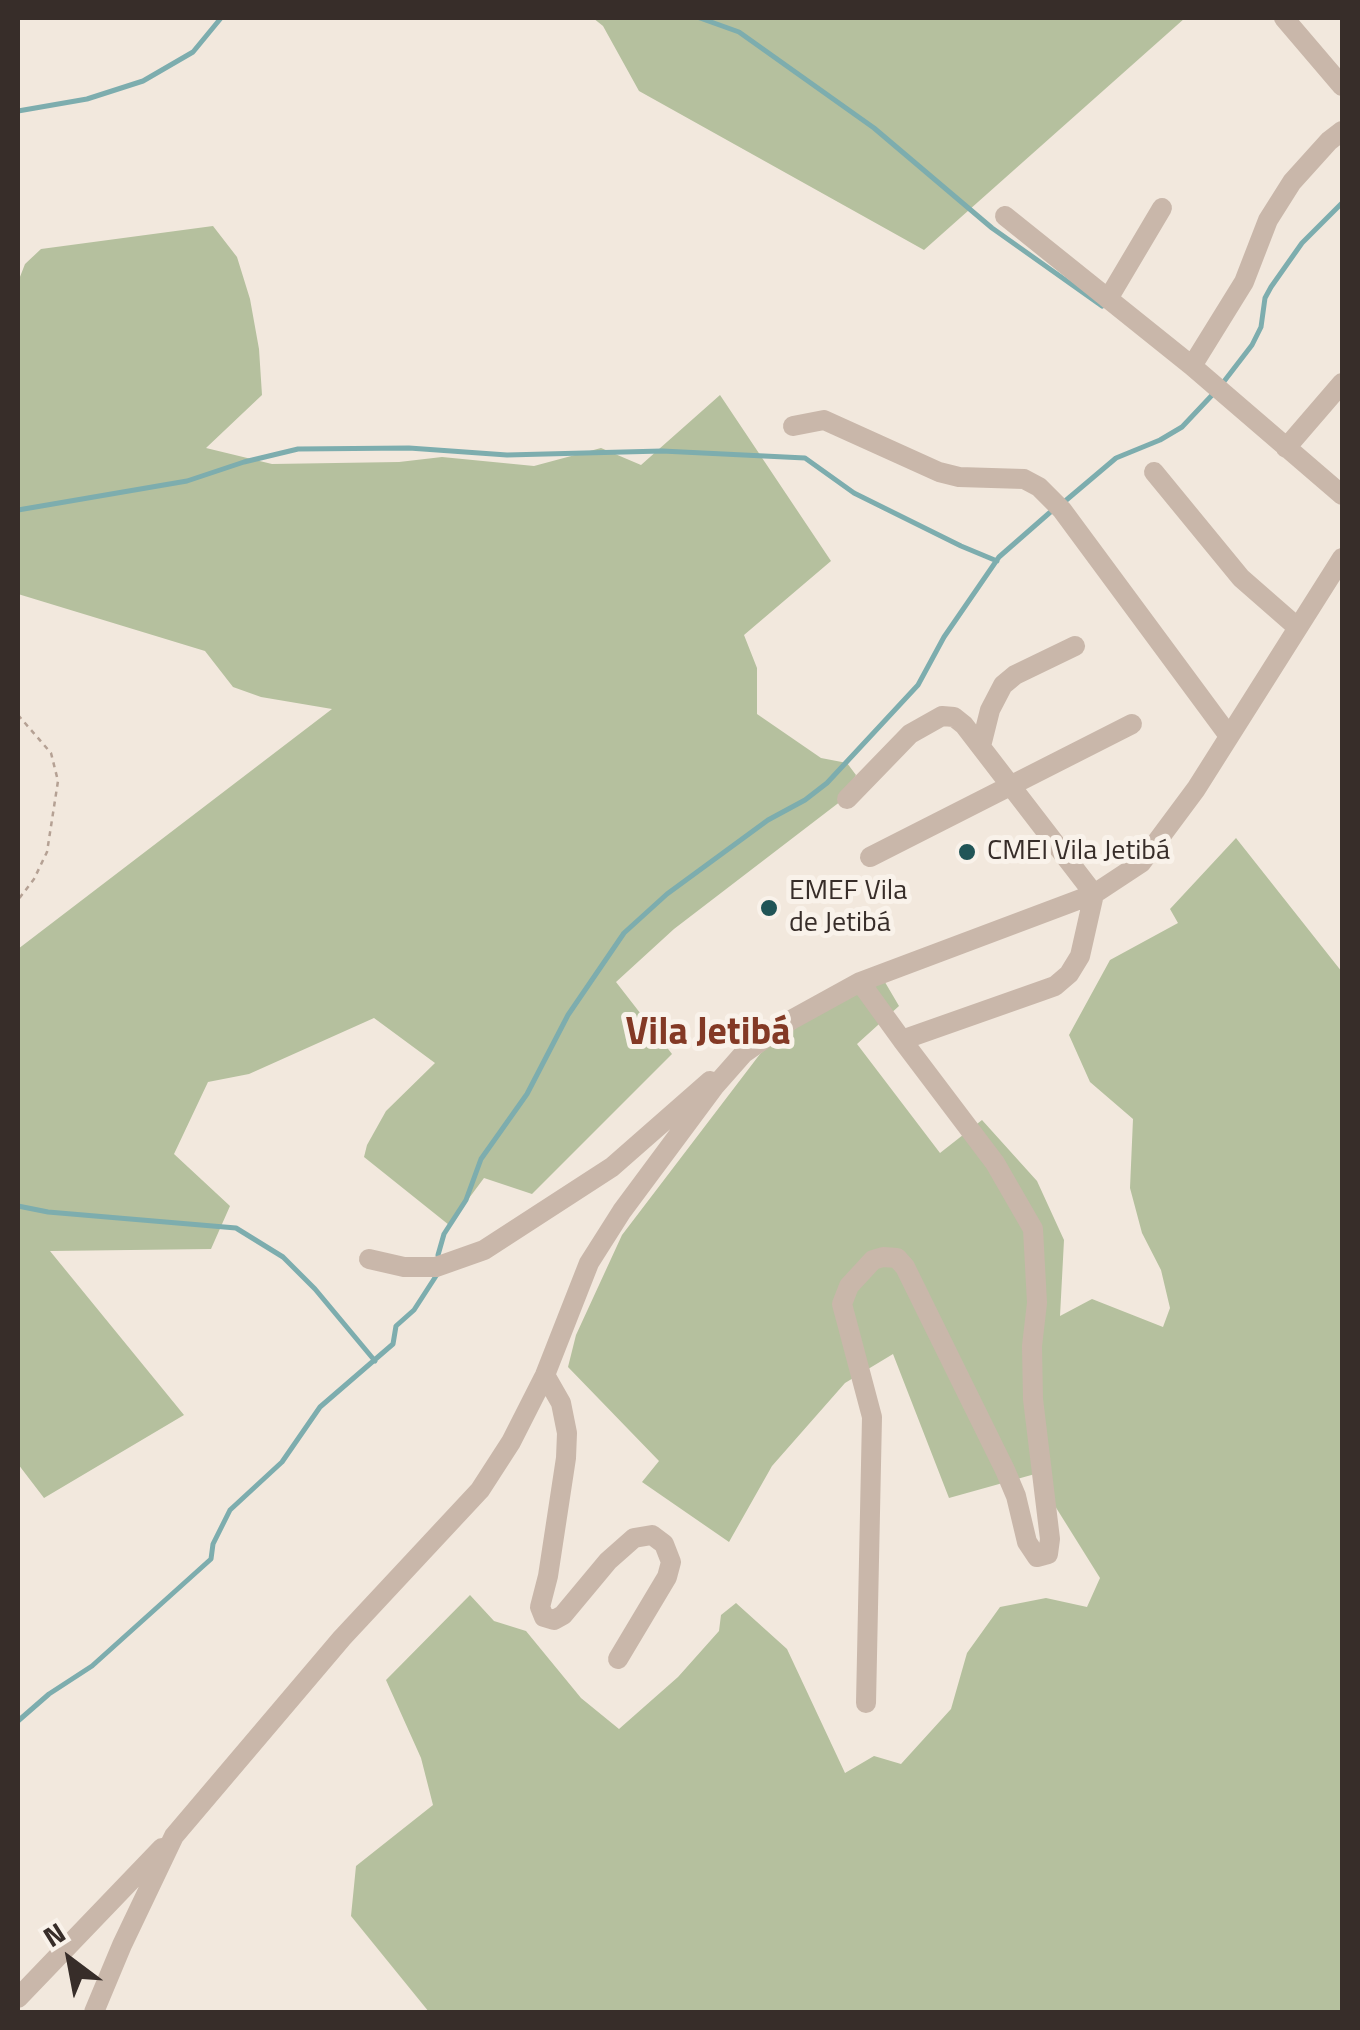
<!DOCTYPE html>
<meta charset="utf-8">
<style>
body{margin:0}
#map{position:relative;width:1360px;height:2030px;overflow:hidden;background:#f2e8dd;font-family:"Titillium Web",sans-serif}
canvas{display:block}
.frame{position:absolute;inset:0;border:20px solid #372d29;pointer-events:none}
.north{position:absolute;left:20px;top:1910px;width:100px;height:100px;-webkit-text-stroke:8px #f9f2ea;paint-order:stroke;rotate:328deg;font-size:28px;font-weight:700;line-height:40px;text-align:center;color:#372d29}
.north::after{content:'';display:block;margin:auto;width:35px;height:45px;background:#372d29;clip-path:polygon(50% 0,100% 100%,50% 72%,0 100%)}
</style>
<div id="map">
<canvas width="1360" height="2030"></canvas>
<div class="frame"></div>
<div class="north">N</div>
</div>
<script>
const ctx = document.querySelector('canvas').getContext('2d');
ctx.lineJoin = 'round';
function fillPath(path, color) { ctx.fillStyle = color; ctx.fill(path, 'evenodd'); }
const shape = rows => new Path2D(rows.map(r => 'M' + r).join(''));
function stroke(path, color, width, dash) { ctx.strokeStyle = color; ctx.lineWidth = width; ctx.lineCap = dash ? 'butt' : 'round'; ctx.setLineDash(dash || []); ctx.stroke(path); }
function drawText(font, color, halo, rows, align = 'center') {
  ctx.font = font + ' "Titillium Web",sans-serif'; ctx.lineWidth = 10; ctx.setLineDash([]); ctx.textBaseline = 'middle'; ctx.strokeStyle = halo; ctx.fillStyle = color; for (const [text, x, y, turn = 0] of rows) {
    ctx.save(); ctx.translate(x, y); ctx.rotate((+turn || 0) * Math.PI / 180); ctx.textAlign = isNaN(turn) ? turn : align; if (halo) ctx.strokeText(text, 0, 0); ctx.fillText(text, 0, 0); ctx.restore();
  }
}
const green = shape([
 [593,18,1185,18,924,250,639,91,603,26],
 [213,226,237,257,250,299,259,349,262,395,206,448,272,464,399,462,442,457,534,466,601,448,641,465,720,395,831,561,744,635,757,668,757,714,821,758,847,763,856,775,841,801,674,929,616,982,672,1054,532,1194,484,1178,449,1225,364,1157,367,1145,386,1111,435,1063,374,1018,249,1074,208,1082,174,1154,230,1206,211,1249,50,1251,184,1415,44,1498,18,1464,18,949,332,709,261,697,233,687,205,651,18,594,18,282,25,264,41,249],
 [1236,838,1342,972,1342,2012,429,2012,351,1916,356,1866,433,1805,421,1758,386,1680,470,1595,494,1621,526,1631,581,1698,619,1729,678,1677,719,1631,721,1615,736,1603,787,1649,845,1773,874,1756,901,1764,951,1709,967,1653,1000,1607,1046,1598,1087,1607,1100,1578,1035,1474,949,1498,893,1354,845,1383,772,1466,729,1542,642,1482,659,1461,568,1367,576,1335,622,1235,760,1054,792,1026,879,972,899,1006,857,1044,940,1153,982,1120,1037,1181,1064,1240,1060,1316,1092,1299,1163,1327,1170,1308,1161,1270,1142,1233,1130,1188,1133,1119,1090,1082,1069,1035,1110,960,1178,923,1170,909]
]);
const stream = shape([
 [700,18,739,32,874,128,992,228,1102,306],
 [18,111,87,99,143,81,193,52,221,18],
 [1222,384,1252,345,1261,327,1265,298,1271,287,1302,243,1342,203],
 [1064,502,1116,458,1160,440,1182,427,1215,392],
 [18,510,187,481,244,462,298,449,409,448,507,455,662,451,805,458,854,493,961,546,997,561],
 [18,1206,48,1212,236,1228,283,1257,315,1289,375,1361],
 [438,1255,444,1234,466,1200,481,1159,527,1094,568,1015,624,933,667,894,768,820,805,800,827,783,918,685,944,637,999,557,1055,508],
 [18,1721,49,1694,92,1666,211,1559,213,1544,230,1510,282,1462,320,1407,393,1344,396,1326,414,1310,436,1276]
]);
const path = shape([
 [18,715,51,753,58,781,47,852,34,879,18,900]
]);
const minor = shape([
 [1284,18,1342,86],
 [1005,216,1192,366,1342,495],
 [1108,299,1162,208],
 [1192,366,1244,282,1268,220,1292,182,1329,141,1342,131],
 [793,426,824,420,939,472,959,477,1024,479,1039,487,1062,510,1229,736],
 [1286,448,1342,383],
 [1154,472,1241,578,1297,627],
 [981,746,990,710,1003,685,1015,675,1075,646],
 [847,799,910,734,942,716,954,717,964,725,1094,894,1080,956,1069,974,1055,986,1041,991,902,1040,860,982],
 [870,857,1132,724],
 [369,1259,404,1267,436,1267,484,1250,612,1167,710,1081],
 [545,1375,561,1403,567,1433,566,1458,548,1576,540,1607,544,1617,554,1620,563,1615,608,1561,634,1538,652,1535,664,1544,671,1562,667,1577,618,1659],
 [866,1703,872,1417,842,1304,849,1286,873,1260,883,1257,897,1258,905,1267,1005,1470,1016,1496,1027,1542,1037,1557,1048,1554,1050,1539,1033,1399,1032,1346,1037,1303,1033,1229,995,1163,902,1040],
 [18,1998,162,1848],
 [94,2012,122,1945,174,1836,342,1638,480,1490,511,1442,545,1375,589,1263,622,1211,714,1087,744,1053,791,1020,860,982,1094,894,1141,863,1196,789,1342,558]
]);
const markers = [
 [967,852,10,"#205557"],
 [769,908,10,"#205557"]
];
const poiNames = [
 ["CMEI Vila Jetibá",987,852],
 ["EMEF Vila",789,892],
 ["de Jetibá",789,924]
];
const districtNames = [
 ["Vila Jetibá",708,1035]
];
fillPath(green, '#b5c09e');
stroke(stream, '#7dadae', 5);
stroke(path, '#b5a194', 2.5, [5, 5]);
stroke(minor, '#c9b7aa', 20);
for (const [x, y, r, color] of markers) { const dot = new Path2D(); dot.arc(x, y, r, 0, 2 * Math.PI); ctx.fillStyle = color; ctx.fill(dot); stroke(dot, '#f9f2ea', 4); }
drawText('28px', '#372d29', '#f9f2ea', poiNames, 'left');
drawText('bold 38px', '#833925', '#f9f2ea', districtNames);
</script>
